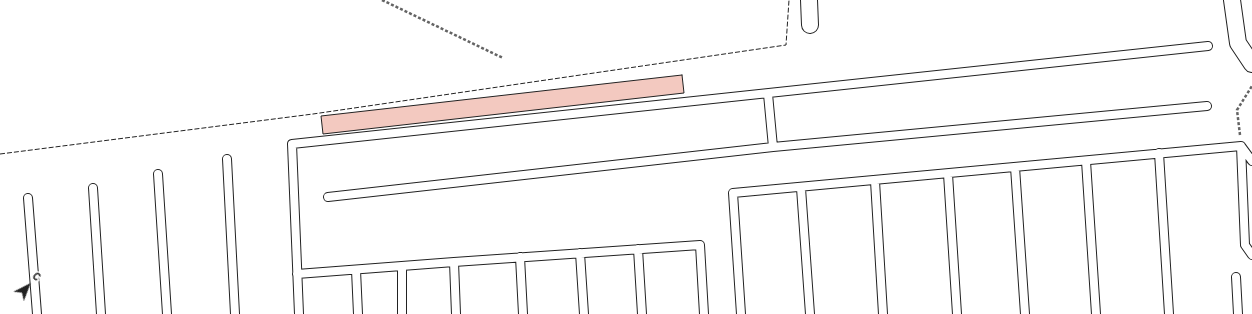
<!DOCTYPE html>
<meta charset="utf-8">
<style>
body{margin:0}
#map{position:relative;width:1252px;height:314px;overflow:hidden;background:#fff;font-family:Overpass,sans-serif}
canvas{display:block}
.north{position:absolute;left:8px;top:266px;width:40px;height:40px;-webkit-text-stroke:3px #fff;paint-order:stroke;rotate:42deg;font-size:11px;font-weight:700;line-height:16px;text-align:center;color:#222}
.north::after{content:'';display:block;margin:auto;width:14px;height:18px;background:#222;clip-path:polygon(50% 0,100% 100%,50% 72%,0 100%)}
</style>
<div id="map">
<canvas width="1252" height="314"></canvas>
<div class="north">С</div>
</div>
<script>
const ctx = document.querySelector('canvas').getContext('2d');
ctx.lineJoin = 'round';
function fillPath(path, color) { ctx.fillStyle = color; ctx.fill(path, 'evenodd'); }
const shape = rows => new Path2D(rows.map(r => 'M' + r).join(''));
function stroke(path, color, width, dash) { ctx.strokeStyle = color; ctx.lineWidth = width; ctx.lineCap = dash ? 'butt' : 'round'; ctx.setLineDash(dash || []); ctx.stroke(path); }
const building = shape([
 [682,75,684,93,323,134,321,116,682,75]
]);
const path = shape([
 [382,0,503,58],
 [1240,135,1237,110,1252,86]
]);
const service = shape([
 [768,94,773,147],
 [1241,146,1245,245,1252,255],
 [1159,153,1169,314],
 [227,159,235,314],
 [1086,161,1096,314],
 [1015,167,1025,314],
 [158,174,167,314],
 [948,174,957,314],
 [875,181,883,314],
 [93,188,101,314],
 [801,188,810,314],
 [328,197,773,147,1207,106],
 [28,198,37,314],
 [638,249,642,314],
 [580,253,584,314],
 [520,257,523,314],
 [454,262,456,314],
 [402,266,402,314],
 [356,270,358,314],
 [297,274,454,262,700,245,704,314],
 [1236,277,1238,314],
 [299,314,292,144,1208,46],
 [741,314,733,193,1241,146,1252,161]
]);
const minor = shape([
 [809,0,810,25],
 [1232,0,1238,43,1252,64]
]);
const fence = shape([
 [0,154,313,114,786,45,789,0]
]);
fillPath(building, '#f3c9c0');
stroke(building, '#222', 1);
stroke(service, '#222', 10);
stroke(minor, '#222', 18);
stroke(path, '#646464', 2.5, [3, 2]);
stroke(service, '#fff', 8);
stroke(minor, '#fff', 16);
stroke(fence, '#222', 1, [5, 2]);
</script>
